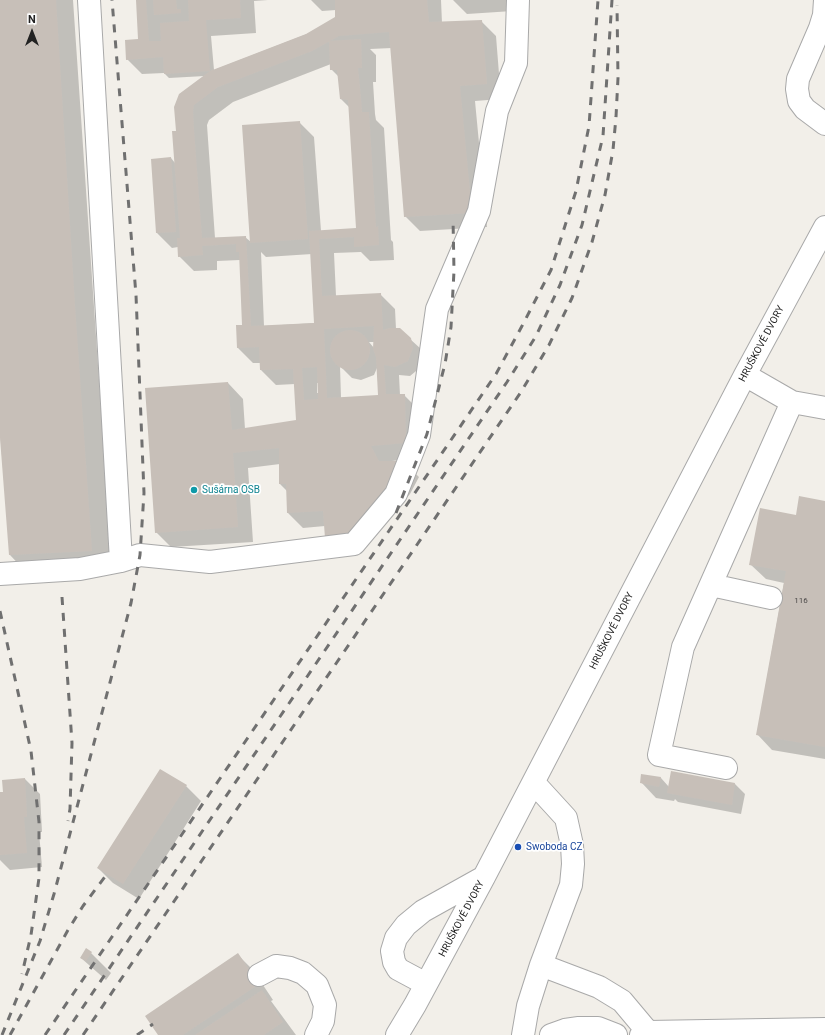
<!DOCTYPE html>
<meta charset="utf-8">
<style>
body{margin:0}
#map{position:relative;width:825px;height:1035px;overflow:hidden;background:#f2efe9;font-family:Roboto,sans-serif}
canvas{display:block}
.north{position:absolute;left:12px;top:12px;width:40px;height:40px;-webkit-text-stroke:3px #fff;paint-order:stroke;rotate:0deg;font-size:11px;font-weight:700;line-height:16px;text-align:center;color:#222}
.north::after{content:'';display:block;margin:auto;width:14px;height:18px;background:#222;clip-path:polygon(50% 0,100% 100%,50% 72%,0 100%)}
</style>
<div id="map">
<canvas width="825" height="1035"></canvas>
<div class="north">N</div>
</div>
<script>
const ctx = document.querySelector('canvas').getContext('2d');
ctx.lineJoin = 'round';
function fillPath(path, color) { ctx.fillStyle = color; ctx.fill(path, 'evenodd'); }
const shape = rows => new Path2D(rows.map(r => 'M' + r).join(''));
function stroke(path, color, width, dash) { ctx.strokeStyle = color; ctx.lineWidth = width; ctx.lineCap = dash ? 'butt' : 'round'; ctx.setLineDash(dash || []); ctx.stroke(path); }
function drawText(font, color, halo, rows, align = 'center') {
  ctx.font = font + ' Roboto,sans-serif'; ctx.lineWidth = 3.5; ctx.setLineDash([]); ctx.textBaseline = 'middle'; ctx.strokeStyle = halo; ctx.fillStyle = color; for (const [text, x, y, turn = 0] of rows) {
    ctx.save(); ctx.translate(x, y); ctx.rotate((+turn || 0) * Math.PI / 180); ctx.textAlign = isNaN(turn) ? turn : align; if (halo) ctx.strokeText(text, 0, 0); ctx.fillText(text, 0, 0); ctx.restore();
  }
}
const shadow = shape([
 [0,0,73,0,112,570,29,575,10,555,0,432],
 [137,0,268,0,254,1,256,33,211,36,214,70,307,34,336,18,336,10,322,11,311,0,441,0,442,23,481,21,496,36,501,99,475,101,487,227,420,231,405,216,392,48,370,49,376,55,376,82,373,82,375,114,376,120,384,128,391,240,393,242,394,260,370,261,361,252,334,253,336,296,380,294,395,309,396,329,410,339,421,349,421,367,410,376,399,375,400,395,404,395,419,410,421,458,392,461,392,462,404,462,419,477,410,494,361,551,325,526,303,528,288,513,287,491,280,484,280,464,248,468,253,542,171,547,156,532,228,383,243,399,245,429,297,421,295,384,276,385,261,370,260,363,253,363,238,348,244,326,240,260,217,261,217,270,194,271,179,256,178,247,172,248,157,233,171,158,175,163,177,132,205,76,169,78,164,73,142,74,127,59,139,40],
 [331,64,331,69,339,77,341,99,350,108,357,229,321,231,314,137,299,122,251,242,245,237,215,238,207,125,209,120,233,102],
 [261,252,266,257,312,254,315,323,264,326],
 [369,342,374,342,374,348],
 [340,366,352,378,361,380,374,375,377,368,379,396,341,398],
 [317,383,319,383,319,393,317,393],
 [453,0,527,0,528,10,467,14],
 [825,502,825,759,772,750,757,734,784,583,766,579,750,564,797,516],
 [661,778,669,787,735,784,745,794,741,814,678,802,675,799,674,801,656,798,641,782],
 [25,779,40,794,42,832,39,832,42,867,10,870,0,860,0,793,4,793],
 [186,786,201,801,139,899,113,883,98,868],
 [91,953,111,973,106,980,81,958],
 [238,955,253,970,273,1000,271,1001,296,1035,159,1035]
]);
const building = shape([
 [0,0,56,0,75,306,92,551,9,555,0,438],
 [136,0,146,0,149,41,161,41,160,23,189,21,188,0,240,0,241,18,206,20,210,71,164,74,163,57,126,60,125,40,138,39],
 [153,0,176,0,177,9,181,9,181,13,154,15],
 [335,0,427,0,429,22,482,20,487,84,460,86,472,213,404,217,389,32,339,36,312,51,218,87,194,105,193,110,194,130,202,238,246,236,251,326,314,323,309,231,356,228,348,100,340,99,337,70,330,70,329,41,361,39,362,68,358,68,361,98,362,112,369,112,376,227,378,226,379,245,354,247,354,237,319,239,322,296,381,293,383,330,390,328,400,328,411,338,413,348,408,361,395,367,384,365,386,394,405,394,406,443,371,446,379,461,405,461,395,479,346,536,325,538,323,511,287,513,286,484,279,484,279,448,233,453,238,527,155,533,145,388,228,382,232,430,296,420,293,369,260,370,259,347,237,348,236,325,242,325,239,252,236,252,236,244,202,246,203,255,178,257,177,238,180,238,172,131,176,131,174,107,179,94,210,71,306,34,335,17],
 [374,326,373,349,376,357,378,395,327,398,324,329],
 [317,367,318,399,304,400,302,368],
 [300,121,308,239,250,243,242,125],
 [171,157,176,232,156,233,151,159],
 '330 350a20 20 0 1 1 40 0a20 20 0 1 1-40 0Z',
 [799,496,825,501,825,747,756,735,786,571,749,565,760,508,796,515],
 [160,769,187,785,123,884,97,868],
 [671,771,735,783,732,805,667,793],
 [641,774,661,777,659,787,640,783],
 [25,778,27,817,24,817,27,853,0,855,0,792,3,792,2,780],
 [86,948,92,952,86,961,80,958],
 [238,953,259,984,183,1035,158,1035,145,1016],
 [262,990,283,1022,264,1035,195,1035]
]);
const minor = shape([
 [825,0,824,15,820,28,798,79,797,89,799,101,805,109,825,124],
 [792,402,825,408],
 [121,561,140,555,210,562,354,544,396,494,419,435,437,309,479,211,497,111,516,63,518,0],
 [0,574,80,569,121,561,89,0],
 [711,585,771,598],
 [726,768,659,755,683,647,792,402,745,375],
 [541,965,599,987,622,1001,648,1032],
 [259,975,276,966,290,968,303,973,317,985,325,1005,323,1021,316,1035],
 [426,984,398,969,394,962,392,951,396,938,406,925,423,911,484,877],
 [397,1035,415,1005,484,877,745,375,825,227],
 [523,1035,528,1006,541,965,571,885,573,864,572,845,566,818,534,783],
 [551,1035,565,1030,579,1028,598,1028,616,1035],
 [641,1035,648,1032,825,1029]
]);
const rail = shape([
 [396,513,427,434,445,364,451,327,454,271,453,218],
 [62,597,72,743,70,809,68,821],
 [0,611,31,751,39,822,39,878,31,935,22,974],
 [2,1035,40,941,54,894,131,603,140,555,144,493,136,295,112,0],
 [10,1035,68,930,83,906,107,874],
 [45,1035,496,374,522,326,551,270,576,191,589,126,598,0],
 [64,1035,507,382,536,336,560,285,582,225,603,136,612,0],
 [83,1035,521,392,549,345,572,298,592,242,605,195,613,150,616,117,618,78,617,5],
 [137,1035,153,1024]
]);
const markers = [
 [194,490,4,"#0f9aa8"],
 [518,847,4,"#1a4fb4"]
];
const numberNames = [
 ["116",801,601]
];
const streetNames = [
 ["HRUŠKOVÉ DVORY",762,344,-62],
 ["HRUŠKOVÉ DVORY",612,631,-63],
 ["HRUŠKOVÉ DVORY",462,919,-62]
];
const cultureNames = [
 ["Sušárna OSB",202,490]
];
const transitNames = [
 ["Swoboda CZ",526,847]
];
fillPath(shadow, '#0003');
fillPath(building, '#c7bfb8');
stroke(minor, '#a9a9a9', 24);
stroke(minor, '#fff', 22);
stroke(rail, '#707070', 3, [8, 8]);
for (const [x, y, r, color] of markers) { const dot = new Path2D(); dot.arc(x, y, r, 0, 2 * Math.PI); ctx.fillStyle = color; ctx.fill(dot); stroke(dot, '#fff', 1.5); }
drawText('8px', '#4b4948', null, numberNames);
drawText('10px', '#222', '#fff', streetNames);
drawText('10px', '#0d838f', '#fff', cultureNames, 'left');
drawText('10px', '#164399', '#fff', transitNames, 'left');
</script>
